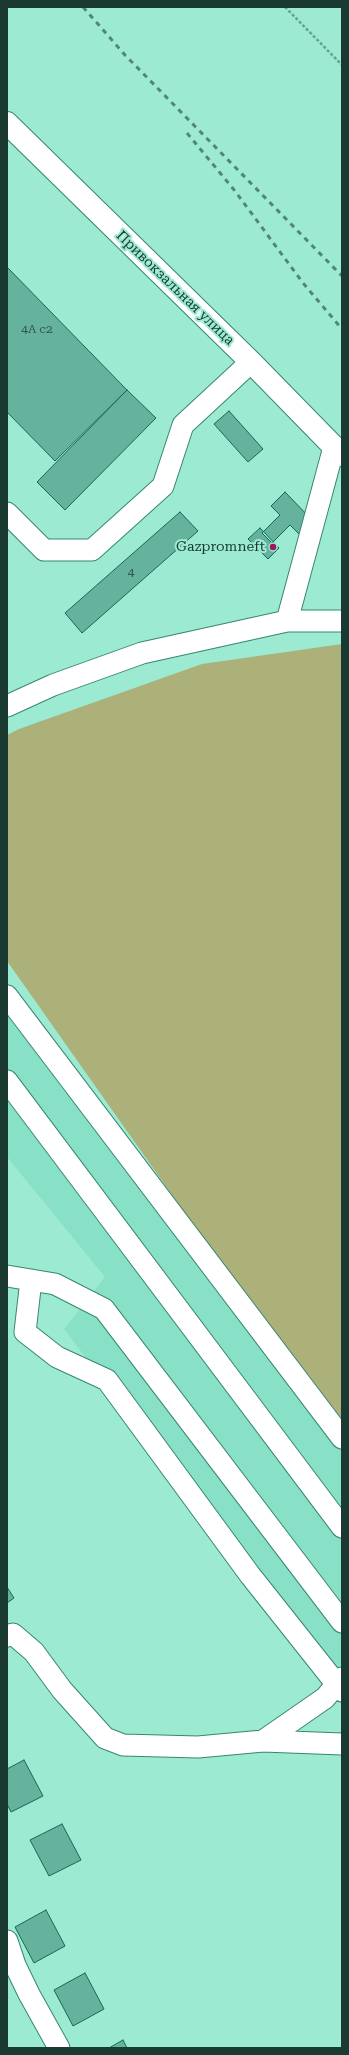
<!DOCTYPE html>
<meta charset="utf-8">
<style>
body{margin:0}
#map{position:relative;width:349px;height:2055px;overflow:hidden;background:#9cead2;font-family:"Roboto Serif",serif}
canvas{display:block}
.frame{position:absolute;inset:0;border:8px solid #1a3a31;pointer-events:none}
</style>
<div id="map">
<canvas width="349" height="2055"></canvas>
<div class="frame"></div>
</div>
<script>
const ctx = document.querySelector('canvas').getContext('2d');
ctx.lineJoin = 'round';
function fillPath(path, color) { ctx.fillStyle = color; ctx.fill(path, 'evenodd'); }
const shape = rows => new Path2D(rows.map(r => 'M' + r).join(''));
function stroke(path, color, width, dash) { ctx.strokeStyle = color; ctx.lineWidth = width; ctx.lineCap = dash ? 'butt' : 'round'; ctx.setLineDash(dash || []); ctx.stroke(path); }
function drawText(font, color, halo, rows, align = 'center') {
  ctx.font = font + ' "Roboto Serif",serif'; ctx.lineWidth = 4; ctx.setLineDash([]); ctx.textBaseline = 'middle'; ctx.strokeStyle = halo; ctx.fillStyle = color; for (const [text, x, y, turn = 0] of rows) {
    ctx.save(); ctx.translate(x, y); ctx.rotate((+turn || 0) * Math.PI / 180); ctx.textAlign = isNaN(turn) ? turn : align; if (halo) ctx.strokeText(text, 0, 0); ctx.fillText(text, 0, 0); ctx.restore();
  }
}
const built = shape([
 [7,1009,342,1450,342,1696,64,1329,105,1277,7,1157]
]);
const green = shape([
 [342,644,342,1436,7,961,7,735,19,729,202,664]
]);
const building = shape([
 [7,267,127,390,55,461,7,412,7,267],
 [127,390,156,418,65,510,37,482,127,390],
 [229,411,263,449,248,462,214,424,229,411],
 [285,492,313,521,299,534,290,525,272,543,262,533,280,515,271,506,285,492],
 [180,512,198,531,82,633,65,613,180,512],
 [260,528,279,548,268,559,248,539,260,528],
 [7,1587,14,1598,7,1603,7,1587],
 [24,1760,43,1796,11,1812,7,1804,7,1769,24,1760],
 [62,1824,81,1860,49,1876,30,1840,62,1824],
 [46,1910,65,1946,34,1963,15,1927,46,1910],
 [85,1973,104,2009,73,2026,54,1990,85,1973],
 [123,2040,127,2048,109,2048,123,2040]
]);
const path = shape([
 [285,7,342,65]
]);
const minor = shape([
 [7,513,44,550,92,550,163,486,183,425,251,362],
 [287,621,334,447],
 [7,706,53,685,142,653,287,621,342,621],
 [7,996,342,1438],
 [7,1081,342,1527],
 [7,1276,55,1284,104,1309,342,1622],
 [31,1280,25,1332,57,1357,107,1380,250,1575,342,1691],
 [7,1636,13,1634,34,1652,62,1690,105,1738,123,1745,198,1747,263,1741,325,1698,342,1678],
 [263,1741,342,1744],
 [7,1941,15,1965,29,1994,59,2048]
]);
const major = shape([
 [7,123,251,362,342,455]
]);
const rail = shape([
 [83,7,125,55,342,276],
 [187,133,235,191,303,283,342,329]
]);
const markers = [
 [273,547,4,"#9f1663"]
];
const numberNames = [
 ["4А с2",37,329],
 ["4",131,572]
];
const streetNames = [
 ["Привокзальная улица",175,288,44]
];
const poiNames = [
 ["Gazpromneft",265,547]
];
fillPath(built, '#88e1c7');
fillPath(green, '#abb178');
fillPath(building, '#65b39c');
stroke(building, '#126956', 1);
stroke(minor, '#378671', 23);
stroke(major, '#378671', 24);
stroke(path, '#67a290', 2.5, [3, 2]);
stroke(minor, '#fff', 21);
stroke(major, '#fff', 22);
stroke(rail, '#528677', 3, [5, 5]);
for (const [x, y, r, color] of markers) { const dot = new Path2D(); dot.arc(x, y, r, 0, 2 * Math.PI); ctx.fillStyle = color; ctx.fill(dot); stroke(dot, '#9cead2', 1.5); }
drawText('12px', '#2d584c', null, numberNames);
drawText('14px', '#1a3a31', '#9cead2', streetNames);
drawText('14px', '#1a3a31', '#9cead2', poiNames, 'right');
</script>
